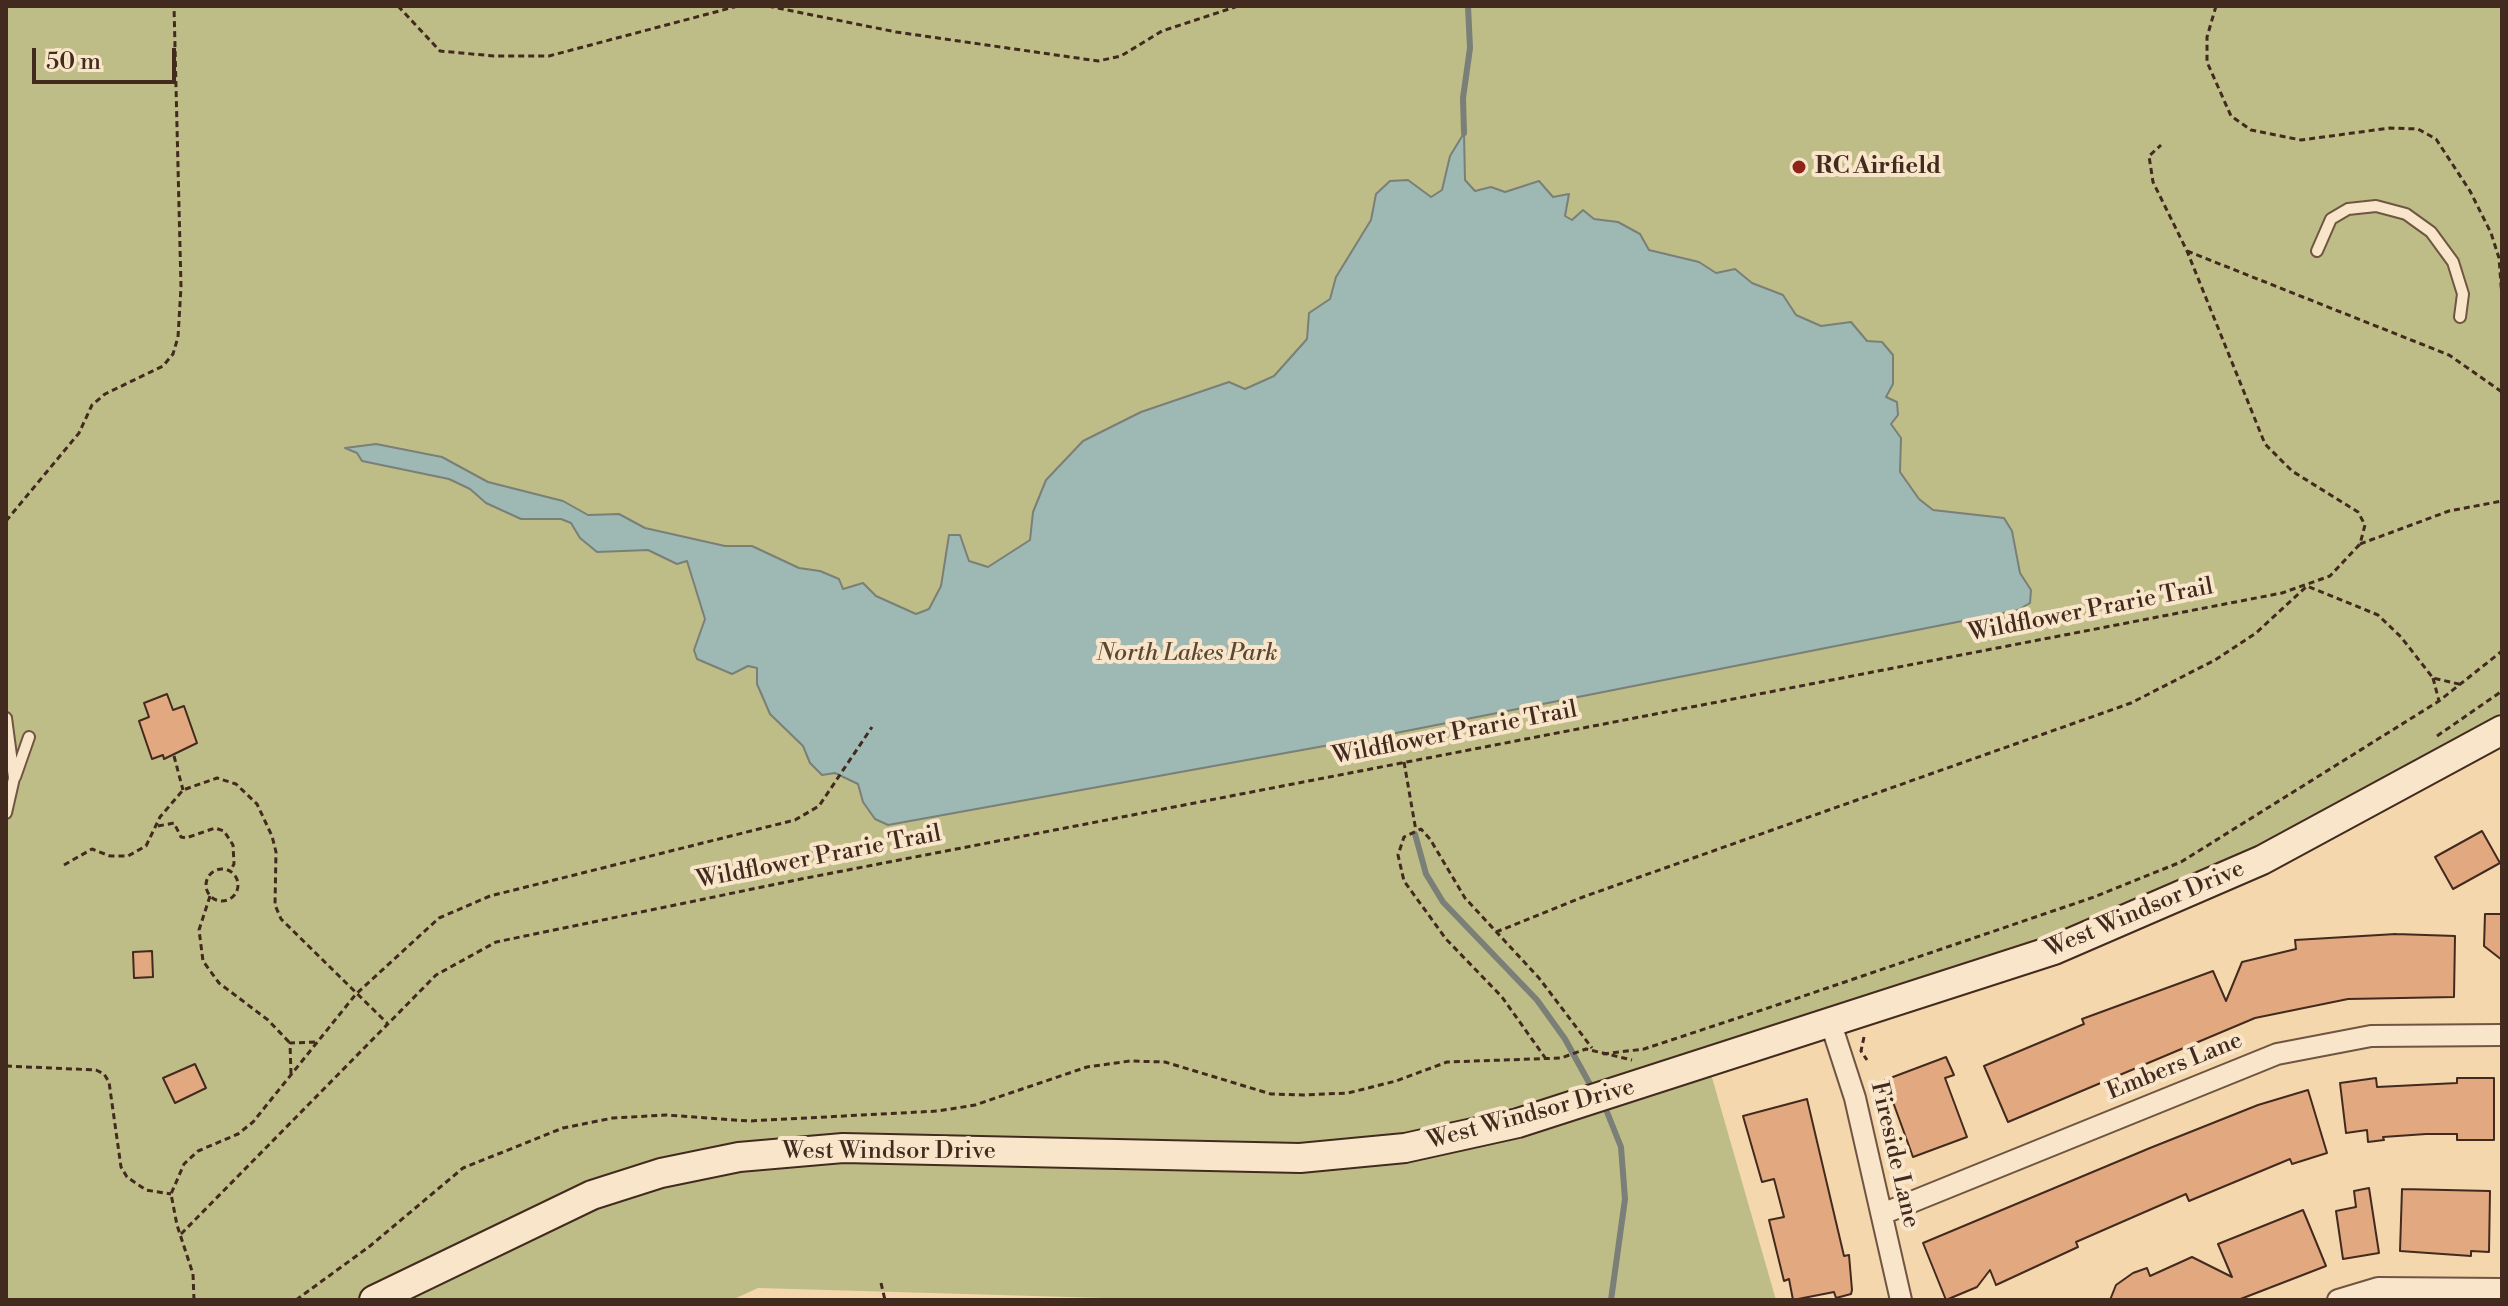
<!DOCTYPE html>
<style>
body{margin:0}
#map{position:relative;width:2508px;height:1306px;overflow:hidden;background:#f4d7ad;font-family:"Libre Bodoni",serif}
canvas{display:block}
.frame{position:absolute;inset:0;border:8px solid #432a1f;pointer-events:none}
.scale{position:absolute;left:32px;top:48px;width:144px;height:36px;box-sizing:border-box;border:4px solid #432a1f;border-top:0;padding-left:10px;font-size:24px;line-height:28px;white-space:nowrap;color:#432a1f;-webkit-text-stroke:6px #f8e5ca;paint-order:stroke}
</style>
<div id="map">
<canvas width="2508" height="1306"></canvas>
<div class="frame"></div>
<div class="scale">50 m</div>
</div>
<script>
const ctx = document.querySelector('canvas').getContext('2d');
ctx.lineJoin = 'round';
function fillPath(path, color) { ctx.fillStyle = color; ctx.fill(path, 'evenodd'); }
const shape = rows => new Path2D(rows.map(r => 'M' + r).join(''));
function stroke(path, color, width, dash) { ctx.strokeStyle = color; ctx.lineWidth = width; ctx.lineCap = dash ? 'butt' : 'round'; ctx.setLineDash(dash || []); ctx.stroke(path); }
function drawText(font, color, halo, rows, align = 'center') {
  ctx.font = font + ' "Libre Bodoni",serif'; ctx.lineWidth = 8; ctx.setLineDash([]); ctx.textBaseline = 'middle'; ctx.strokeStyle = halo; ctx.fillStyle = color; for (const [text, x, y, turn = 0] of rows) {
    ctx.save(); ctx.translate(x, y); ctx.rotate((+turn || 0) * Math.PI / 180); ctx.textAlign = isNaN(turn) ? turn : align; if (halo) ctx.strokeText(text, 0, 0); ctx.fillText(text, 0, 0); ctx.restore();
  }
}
const green = shape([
 [6,6,2502,6,2502,712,2368,793,2230,860,2061,934,1711,1074,1776,1300,1172,1300,758,1288,732,1300,6,1300]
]);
const water = shape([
 [1464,133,1465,180,1475,191,1491,187,1505,192,1539,181,1553,197,1569,194,1565,216,1572,220,1583,210,1594,219,1618,222,1640,234,1649,250,1699,262,1716,273,1735,269,1752,283,1783,295,1796,315,1821,326,1851,322,1867,341,1882,342,1893,355,1893,384,1886,397,1897,402,1898,415,1891,424,1901,438,1900,472,1919,499,1933,510,2004,518,2012,531,2020,573,2031,590,2030,603,2018,610,1396,733,888,825,875,819,863,802,858,784,835,773,822,775,810,763,803,746,770,714,757,684,757,668,748,666,732,674,697,659,694,650,705,619,687,561,677,564,648,550,597,552,580,538,571,523,561,519,521,519,486,503,470,489,449,479,362,461,357,453,345,448,376,444,442,457,488,482,563,501,588,515,619,514,645,528,725,546,752,546,799,568,820,571,839,579,843,589,863,583,876,596,916,614,929,609,941,586,949,535,960,535,969,561,988,567,1030,540,1033,512,1046,480,1083,441,1141,412,1229,382,1245,389,1274,376,1307,339,1309,313,1330,299,1336,277,1371,220,1376,194,1390,181,1408,180,1431,197,1442,190,1450,156,1464,133]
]);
const stream = shape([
 [1464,133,1463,98,1470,48,1468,6],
 [1415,834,1426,874,1443,902,1537,1000,1565,1039,1592,1088],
 [1607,1112,1621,1147,1625,1199,1611,1300]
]);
const building = shape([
 [167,694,173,710,184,706,197,743,164,759,163,755,152,759,139,721,149,717,144,703,167,694],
 [2482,831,2500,863,2453,889,2435,857,2482,831],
 [2485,914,2502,914,2502,960,2484,946,2485,914],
 [2396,934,2455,936,2454,997,2348,999,2255,1018,2008,1122,1984,1066,2084,1024,2082,1019,2213,971,2226,1001,2242,962,2296,949,2295,940,2396,934],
 [152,951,153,977,134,978,133,952,152,951],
 [1946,1057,1954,1075,1945,1078,1967,1137,1913,1157,1885,1080,1946,1057],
 [195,1064,206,1088,175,1103,163,1078,195,1064],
 [2376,1078,2377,1087,2457,1083,2457,1078,2494,1078,2494,1140,2457,1140,2457,1134,2426,1134,2383,1137,2384,1140,2368,1142,2367,1130,2346,1133,2340,1083,2376,1078],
 [2308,1090,2327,1153,2292,1164,2290,1159,2189,1201,2186,1194,2076,1242,2078,1247,1996,1285,1990,1270,1977,1287,1946,1300,1923,1243,2150,1148,2258,1105,2308,1090],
 [1807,1099,1844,1256,1849,1255,1852,1290,1851,1294,1836,1298,1834,1292,1793,1300,1789,1279,1784,1281,1769,1220,1784,1217,1774,1179,1762,1182,1743,1116,1807,1099],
 [2369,1188,2379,1253,2343,1259,2336,1211,2356,1207,2354,1191,2369,1188],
 [2402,1189,2490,1191,2489,1252,2471,1251,2471,1256,2400,1251,2402,1189],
 [2303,1210,2326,1266,2238,1300,2110,1300,2116,1285,2133,1273,2147,1268,2150,1276,2192,1257,2232,1277,2218,1244,2303,1210]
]);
const path = shape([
 [398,6,440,51,494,56,549,56,738,6],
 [768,6,896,32,1098,61,1121,56,1162,31,1238,6],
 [2216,6,2207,37,2207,62,2231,116,2251,130,2301,140,2390,128,2418,129,2436,139,2470,191,2491,233,2499,258,2502,298],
 [2187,251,2449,355,2502,392],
 [6,521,79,433,92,405,105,394,163,366,173,354,178,337,181,287,174,6],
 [2360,544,2449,511,2502,501],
 [2433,678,2439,701],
 [2437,736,2502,691],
 [174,756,183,790],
 [1404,762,1416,831],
 [158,826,174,823,181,837,186,838,215,828,224,831,233,845,234,864,230,871],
 [64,865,92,849,110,856,128,856,146,846,160,817,183,790,217,778,236,784,257,804,272,836,276,852,275,905,281,919,387,1023],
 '206 885a16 16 0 1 1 32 0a16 16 0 1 1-32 0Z',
 [210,896,199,930,203,961,219,983,268,1020,290,1043],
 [1496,932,1583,897,2131,703,2215,660,2256,633,2307,586,2378,615,2401,637,2433,678,2463,685],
 [1864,1037,1861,1051,1867,1060],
 [1603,1054,1644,1049,1792,1000,2094,897,2181,862,2439,701,2502,651],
 [1546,1059,1502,997,1446,939,1404,881,1398,855,1404,837,1421,829,1430,839,1465,898,1539,978,1592,1048],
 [6,1066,96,1070,104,1074,109,1082,121,1167,127,1177,146,1190,171,1194],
 [291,1074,290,1043,318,1042],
 [181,1234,436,975,496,942,801,879,2282,593,2330,576,2360,544,2365,525,2358,512,2292,471,2265,444,2187,251,2153,182,2149,156,2161,145],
 [881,1283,885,1300],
 [194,1300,193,1274,177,1225,171,1194,184,1164,198,1151,238,1134,253,1122,356,994,439,918,490,896,795,820,819,806,872,727],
 [296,1300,370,1246,463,1168,563,1128,613,1118,666,1115,749,1121,938,1111,975,1105,1087,1067,1130,1061,1165,1062,1271,1094,1303,1095,1348,1093,1396,1081,1447,1062,1561,1058,1586,1049,1632,1060]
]);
const lane = shape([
 [2317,251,2331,219,2348,209,2376,206,2406,214,2431,232,2453,262,2463,294,2460,317],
 [6,718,14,778,6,813],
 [15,777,29,737]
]);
const street = shape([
 [1831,1024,1855,1098,1901,1300],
 [1882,1214,2277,1054,2371,1036,2502,1035],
 [2338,1300,2378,1288,2502,1289]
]);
const secondary = shape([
 [374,1300,592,1195,661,1173,739,1157,843,1148,1300,1158,1405,1148,1518,1123,2054,950,2262,860,2502,730]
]);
const markers = [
 [1799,167,8,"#8f2418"]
];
const poiNames = [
 ["RC Airfield",1815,167]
];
const streetNames = [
 ["Wildflower Prarie Trail",2091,611,-11],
 ["Wildflower Prarie Trail",1455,734,-11],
 ["Wildflower Prarie Trail",819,858,-11],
 ["West Windsor Drive",2145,910,-23],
 ["Embers Lane",2175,1067,-22],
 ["West Windsor Drive",1531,1115,-15],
 ["West Windsor Drive",889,1152],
 ["Fireside Lane",1894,1155,77]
];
const parkNames = [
 ["North Lakes Park",1187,654]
];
fillPath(green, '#bfbd87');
fillPath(water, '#9eb8b3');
stroke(water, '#7a7f78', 2);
stroke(stream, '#7a7f78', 6);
fillPath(building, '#e2a880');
stroke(building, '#432a1f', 2);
stroke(lane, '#6f5542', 14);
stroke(street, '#6f5542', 24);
stroke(secondary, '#432a1f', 32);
stroke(path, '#432a1f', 3, [6, 4]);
stroke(lane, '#f8e5ca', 10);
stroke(street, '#f8e5ca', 20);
stroke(secondary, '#f8e5ca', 28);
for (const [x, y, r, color] of markers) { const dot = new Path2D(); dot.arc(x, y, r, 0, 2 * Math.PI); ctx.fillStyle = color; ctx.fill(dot); stroke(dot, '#f8e5ca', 3); }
drawText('bold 24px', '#432a1f', '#f8e5ca', poiNames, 'left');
drawText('24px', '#432a1f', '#f8e5ca', streetNames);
drawText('italic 24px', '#5c4734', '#f8e5ca', parkNames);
</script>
